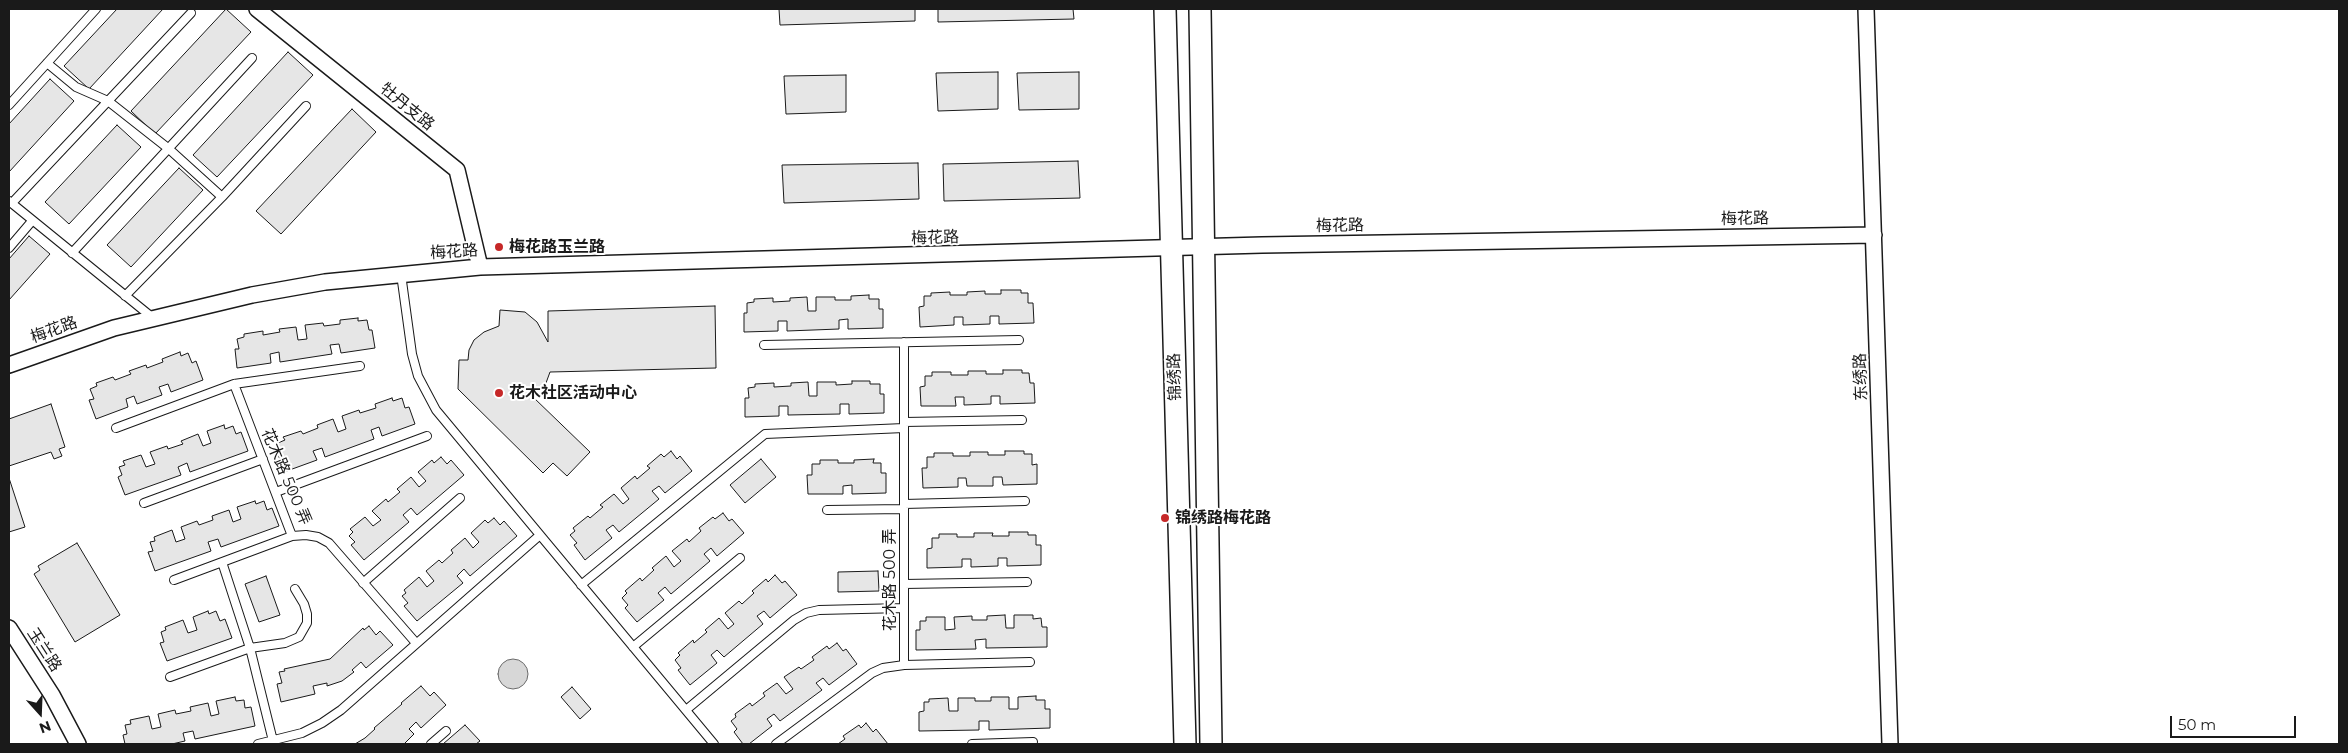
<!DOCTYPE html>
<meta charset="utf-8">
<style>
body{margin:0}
#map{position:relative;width:2348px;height:753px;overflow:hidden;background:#fff;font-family:Montserrat,sans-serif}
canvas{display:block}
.frame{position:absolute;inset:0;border:10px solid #1a1a1a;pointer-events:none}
.north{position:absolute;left:15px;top:688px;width:50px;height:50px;-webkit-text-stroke:4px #fff;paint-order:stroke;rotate:160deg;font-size:14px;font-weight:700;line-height:20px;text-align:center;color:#1a1a1a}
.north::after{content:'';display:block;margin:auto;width:18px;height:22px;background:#1a1a1a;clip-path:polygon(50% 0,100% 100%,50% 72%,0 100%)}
.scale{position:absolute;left:2170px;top:716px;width:126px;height:22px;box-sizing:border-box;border:2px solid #1a1a1a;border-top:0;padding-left:6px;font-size:15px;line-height:18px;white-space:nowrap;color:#1a1a1a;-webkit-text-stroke:4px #fff;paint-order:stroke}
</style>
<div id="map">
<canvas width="2348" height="753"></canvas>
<div class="frame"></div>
<div class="north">N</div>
<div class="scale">50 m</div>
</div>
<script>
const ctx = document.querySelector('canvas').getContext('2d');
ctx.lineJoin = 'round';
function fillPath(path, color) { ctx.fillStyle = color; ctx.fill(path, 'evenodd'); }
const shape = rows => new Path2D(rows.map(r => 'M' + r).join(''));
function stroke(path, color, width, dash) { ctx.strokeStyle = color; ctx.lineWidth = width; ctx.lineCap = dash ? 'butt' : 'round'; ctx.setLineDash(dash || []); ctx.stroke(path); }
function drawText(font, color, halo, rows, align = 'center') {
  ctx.font = font + ' Montserrat,"Noto Sans SC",sans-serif'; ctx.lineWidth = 4; ctx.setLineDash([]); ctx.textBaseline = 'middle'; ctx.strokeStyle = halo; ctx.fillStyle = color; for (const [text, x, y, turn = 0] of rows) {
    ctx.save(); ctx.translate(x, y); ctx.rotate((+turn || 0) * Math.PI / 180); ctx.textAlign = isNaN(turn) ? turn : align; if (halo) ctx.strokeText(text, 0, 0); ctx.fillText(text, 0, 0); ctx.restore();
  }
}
const water = shape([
 '498 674a15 15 0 1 1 30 0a15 15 0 1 1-30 0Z'
]);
const building = shape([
 [117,9,163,9,89,89,64,66,117,9],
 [226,9,251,32,155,134,131,111,226,9],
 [779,9,915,9,915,21,780,25,779,9],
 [938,9,1073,9,1074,19,938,22,938,9],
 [288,52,313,75,217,177,193,155,288,52],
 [998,72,998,109,938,111,936,73,998,72],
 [1079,72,1079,109,1019,110,1017,73,1079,72],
 [846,75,846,112,786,114,784,76,846,75],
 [50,79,74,101,9,172,9,124,50,79],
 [352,109,376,132,281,234,256,211,352,109],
 [117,125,141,147,69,224,45,202,117,125],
 [1078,161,1080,198,944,201,943,164,1078,161],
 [918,163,919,199,784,203,782,165,918,163],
 [179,168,203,190,131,267,107,245,179,168],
 [29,236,50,254,9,300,9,259,29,236],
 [1001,290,1021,290,1021,293,1028,293,1028,303,1033,303,1034,323,999,324,999,316,990,316,990,324,963,325,963,317,954,317,954,325,920,327,919,307,924,306,924,296,931,296,931,293,950,292,950,295,967,295,967,292,985,291,985,294,1001,294,1001,290],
 [869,295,869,299,879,299,879,309,883,309,883,328,848,329,848,319,839,320,839,329,787,331,787,321,778,321,778,331,744,332,744,313,747,313,747,303,754,302,754,299,773,298,773,302,790,301,790,298,807,297,808,311,816,311,816,297,835,297,835,300,851,300,851,296,869,295],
 [715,306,716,368,550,372,546,383,533,397,590,452,567,476,553,463,543,473,458,389,459,360,468,360,469,350,474,340,484,332,499,326,500,310,525,312,537,322,548,342,548,311,715,306],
 [358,318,358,321,367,320,369,330,372,330,375,348,341,353,339,344,330,345,332,354,280,362,279,352,270,354,271,363,237,368,235,349,239,349,237,339,244,337,244,334,263,331,263,335,280,332,279,329,296,327,298,340,307,339,305,325,323,323,324,326,340,324,340,320,358,318],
 [180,352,181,356,188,353,192,363,196,361,203,380,171,392,168,384,159,387,162,395,137,404,134,396,126,399,128,407,96,419,89,400,94,399,90,389,97,386,96,383,113,377,115,380,131,374,129,371,146,365,147,368,163,362,162,359,180,352],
 [1003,370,1022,370,1022,373,1029,373,1030,383,1034,383,1035,403,1000,404,1000,396,991,396,991,404,964,405,964,397,955,397,956,406,921,406,920,387,925,386,925,376,932,376,932,372,951,372,951,375,968,375,968,371,986,371,986,374,1003,374,1003,370],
 [852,381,870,381,870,384,880,384,880,394,884,394,884,413,849,414,849,404,840,404,840,414,788,415,788,406,779,406,779,416,745,417,745,398,749,398,748,388,755,387,755,384,774,383,774,387,791,386,791,383,808,382,809,396,817,396,817,382,836,382,836,385,852,384,852,381],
 [392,398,393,401,402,398,405,408,409,407,415,424,382,436,379,427,371,430,374,439,325,457,322,448,313,451,317,460,284,472,278,454,282,453,278,443,285,440,283,437,301,431,303,434,318,428,317,425,333,419,338,432,346,429,342,416,359,410,360,413,376,408,375,404,392,398],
 [51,404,65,447,59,449,62,456,54,459,51,452,9,466,9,419,51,404],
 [224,425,225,429,233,426,236,434,241,432,248,451,190,472,187,463,178,467,181,475,125,495,118,477,122,475,119,467,125,465,123,461,141,455,146,467,155,464,150,452,167,446,168,449,183,444,181,441,198,434,203,446,211,443,207,431,224,425],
 [671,451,677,459,680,456,692,471,665,493,659,486,652,491,659,499,619,532,613,525,606,530,612,538,585,560,574,545,577,543,570,535,575,531,573,528,588,516,590,518,603,507,600,505,614,494,623,504,629,499,621,488,635,476,637,479,650,468,647,466,661,454,664,457,671,451],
 [1005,451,1024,451,1024,454,1032,454,1032,465,1037,464,1037,484,1003,485,1002,477,993,477,993,486,967,486,966,478,958,478,958,487,923,488,922,468,927,468,927,457,934,457,934,453,953,453,953,456,970,456,970,452,988,452,988,455,1005,455,1005,451],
 [441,457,447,464,451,460,464,475,417,515,411,508,403,515,409,522,364,560,351,545,355,542,349,536,353,532,350,529,365,517,373,526,381,520,372,511,386,499,388,502,400,492,397,489,411,477,419,487,426,481,418,472,432,460,434,463,441,457],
 [761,459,776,477,745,503,730,485,761,459],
 [874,459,873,463,881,463,881,473,886,473,886,493,852,494,852,485,843,486,843,494,808,494,807,475,812,475,812,464,820,464,820,460,838,460,838,463,854,463,854,460,874,459],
 [9,478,25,527,9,532,9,478],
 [255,501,256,504,264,501,267,510,272,508,279,526,221,547,218,539,208,542,211,551,155,571,148,552,153,551,150,542,155,541,154,537,172,530,176,542,185,539,181,527,197,521,199,525,213,520,212,516,229,510,233,522,241,519,237,507,255,501],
 [723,513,729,521,732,519,744,533,717,556,711,548,704,554,710,561,671,594,665,587,658,593,664,600,637,622,625,608,628,605,622,598,627,593,625,591,640,578,642,581,654,570,652,568,666,556,674,567,681,561,672,551,687,539,689,542,701,531,699,528,713,517,715,519,723,513],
 [494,518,500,525,504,521,517,536,470,576,464,569,457,576,463,583,417,621,404,606,408,603,402,596,406,593,404,590,419,577,427,587,434,581,426,571,439,560,442,563,453,553,451,550,465,538,473,548,479,542,471,533,485,520,488,523,494,518],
 [1009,532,1028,532,1028,535,1036,535,1036,545,1041,545,1041,565,1007,566,1007,558,998,558,998,566,971,567,971,559,962,559,962,567,927,568,927,549,932,548,932,538,939,538,939,534,957,534,957,537,974,537,974,533,993,533,992,536,1009,536,1009,532],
 [77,543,120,615,75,642,34,574,40,570,38,566,77,543],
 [878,571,879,591,838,592,838,572,878,571],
 [775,575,782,583,785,581,797,595,770,618,764,611,757,616,763,624,724,657,717,650,711,655,717,663,690,685,678,670,681,668,675,660,680,655,678,653,693,640,694,643,707,632,705,630,719,618,728,629,734,624,725,613,739,601,742,604,754,593,752,591,766,579,768,582,775,575],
 [266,576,280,615,259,622,245,584,266,576],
 [208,611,209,614,216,611,220,621,225,619,232,638,167,661,160,643,164,642,161,632,166,630,165,627,183,620,188,633,197,630,193,617,208,611],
 [1005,615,1006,628,1014,628,1014,615,1033,615,1033,619,1041,618,1042,627,1047,627,1047,647,986,648,986,639,975,640,976,649,916,650,916,630,920,630,920,621,926,621,926,617,945,617,945,630,955,629,954,617,972,616,972,620,987,620,987,616,1005,615],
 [369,626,376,635,380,631,393,645,366,668,361,662,352,670,354,672,342,681,327,686,327,683,313,686,315,694,281,702,277,684,282,683,279,672,285,671,284,669,330,659,363,628,364,630,369,626],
 [837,643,843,651,846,649,857,664,829,685,823,678,816,683,822,690,780,721,774,714,767,719,772,726,749,744,743,744,734,732,737,729,731,721,736,717,735,714,750,703,752,706,765,696,763,693,777,683,786,694,793,689,784,677,799,667,801,669,814,660,812,657,827,646,829,649,837,643],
 [421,686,430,696,434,692,446,705,421,728,416,722,409,729,414,734,404,744,355,744,365,738,375,729,374,728,402,704,401,703,421,686],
 [572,687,591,709,580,719,561,697,572,687],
 [1036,696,1036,700,1045,700,1045,709,1050,709,1050,728,989,730,989,721,979,721,979,730,919,731,919,712,924,711,924,702,929,702,929,699,948,698,949,711,958,711,958,698,975,698,975,701,991,701,991,697,1009,697,1009,709,1018,709,1018,697,1036,696],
 [235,697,236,701,244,700,245,708,251,707,255,726,195,739,193,731,183,733,185,741,172,744,125,744,123,735,127,734,125,725,131,724,130,720,149,716,152,729,161,727,158,714,175,710,176,714,191,711,190,707,208,703,211,716,219,714,216,701,235,697],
 [866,723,873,732,876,729,888,744,838,744,845,739,843,736,859,725,861,728,866,723],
 [465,725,480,741,476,744,443,744,465,725]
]);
const lane = shape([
 [47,63,76,87,108,101,169,149,222,197],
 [9,105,96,9],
 [9,201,153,318],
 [12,203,191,13],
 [9,248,32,221],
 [72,253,252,58],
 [401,274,412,354,418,376,436,410,714,744],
 [125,296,222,197,306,106],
 [764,345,1019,340],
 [234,384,292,536],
 [904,422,1022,420],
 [116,428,234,384,360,366],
 [276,492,427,436],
 [144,503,263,459],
 [904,504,1025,501],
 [827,510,904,509],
 [222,562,250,648,273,741],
 [174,580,292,536,306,535,318,537,329,543,416,643],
 [363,583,460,498],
 [904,584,1027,582],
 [581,585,765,434,904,428],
 [633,647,740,558],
 [904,665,904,342],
 [170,677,250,648,285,643,299,637,307,623,307,614,304,604,295,589],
 [686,710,794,620,806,613,819,610,904,608],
 [258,744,302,733,322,723,341,710,540,535],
 [431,744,446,731],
 [776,744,872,673,883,668,904,665,1030,662],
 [972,744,1033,742]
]);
const street = shape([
 [257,9,457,170,480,267],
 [1866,9,1890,744],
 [9,365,114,328,252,295,325,282,480,267,1262,245,1874,235],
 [9,628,52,695,78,744]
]);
const secondary = shape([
 [1165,9,1185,744],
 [1200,9,1211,744]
]);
const markers = [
 [499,247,5,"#c62828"],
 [499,393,5,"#c62828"],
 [1165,518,5,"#c62828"]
];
const streetNames = [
 ["牡丹支路",407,107,39],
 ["梅花路",1745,219,-1],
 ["梅花路",1340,226,-1],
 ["梅花路",935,238,-2],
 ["梅花路",454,252,-4],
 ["梅花路",54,330,-20],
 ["锦绣路",1175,377,-92],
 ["东绣路",1861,377,-92],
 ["花木路 500 弄",286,477,67],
 ["花木路 500 弄",890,580,-90],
 ["玉兰路",44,650,57]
];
const poiNames = [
 ["梅花路玉兰路",509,247],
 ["花木社区活动中心",509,393],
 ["锦绣路梅花路",1175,518]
];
fillPath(water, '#d7d7d7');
stroke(water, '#6a6a6a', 1);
fillPath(building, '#e6e6e6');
stroke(building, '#1a1a1a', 1);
stroke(lane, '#1a1a1a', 10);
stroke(street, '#1a1a1a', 18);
stroke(secondary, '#1a1a1a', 24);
stroke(lane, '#fff', 8);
stroke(street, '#fff', 15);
stroke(secondary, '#fff', 21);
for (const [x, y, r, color] of markers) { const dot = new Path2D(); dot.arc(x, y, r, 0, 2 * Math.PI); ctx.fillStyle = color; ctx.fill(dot); stroke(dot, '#fff', 2); }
drawText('16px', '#1a1a1a', '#fff', streetNames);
drawText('bold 16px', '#1a1a1a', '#fff', poiNames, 'left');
</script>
